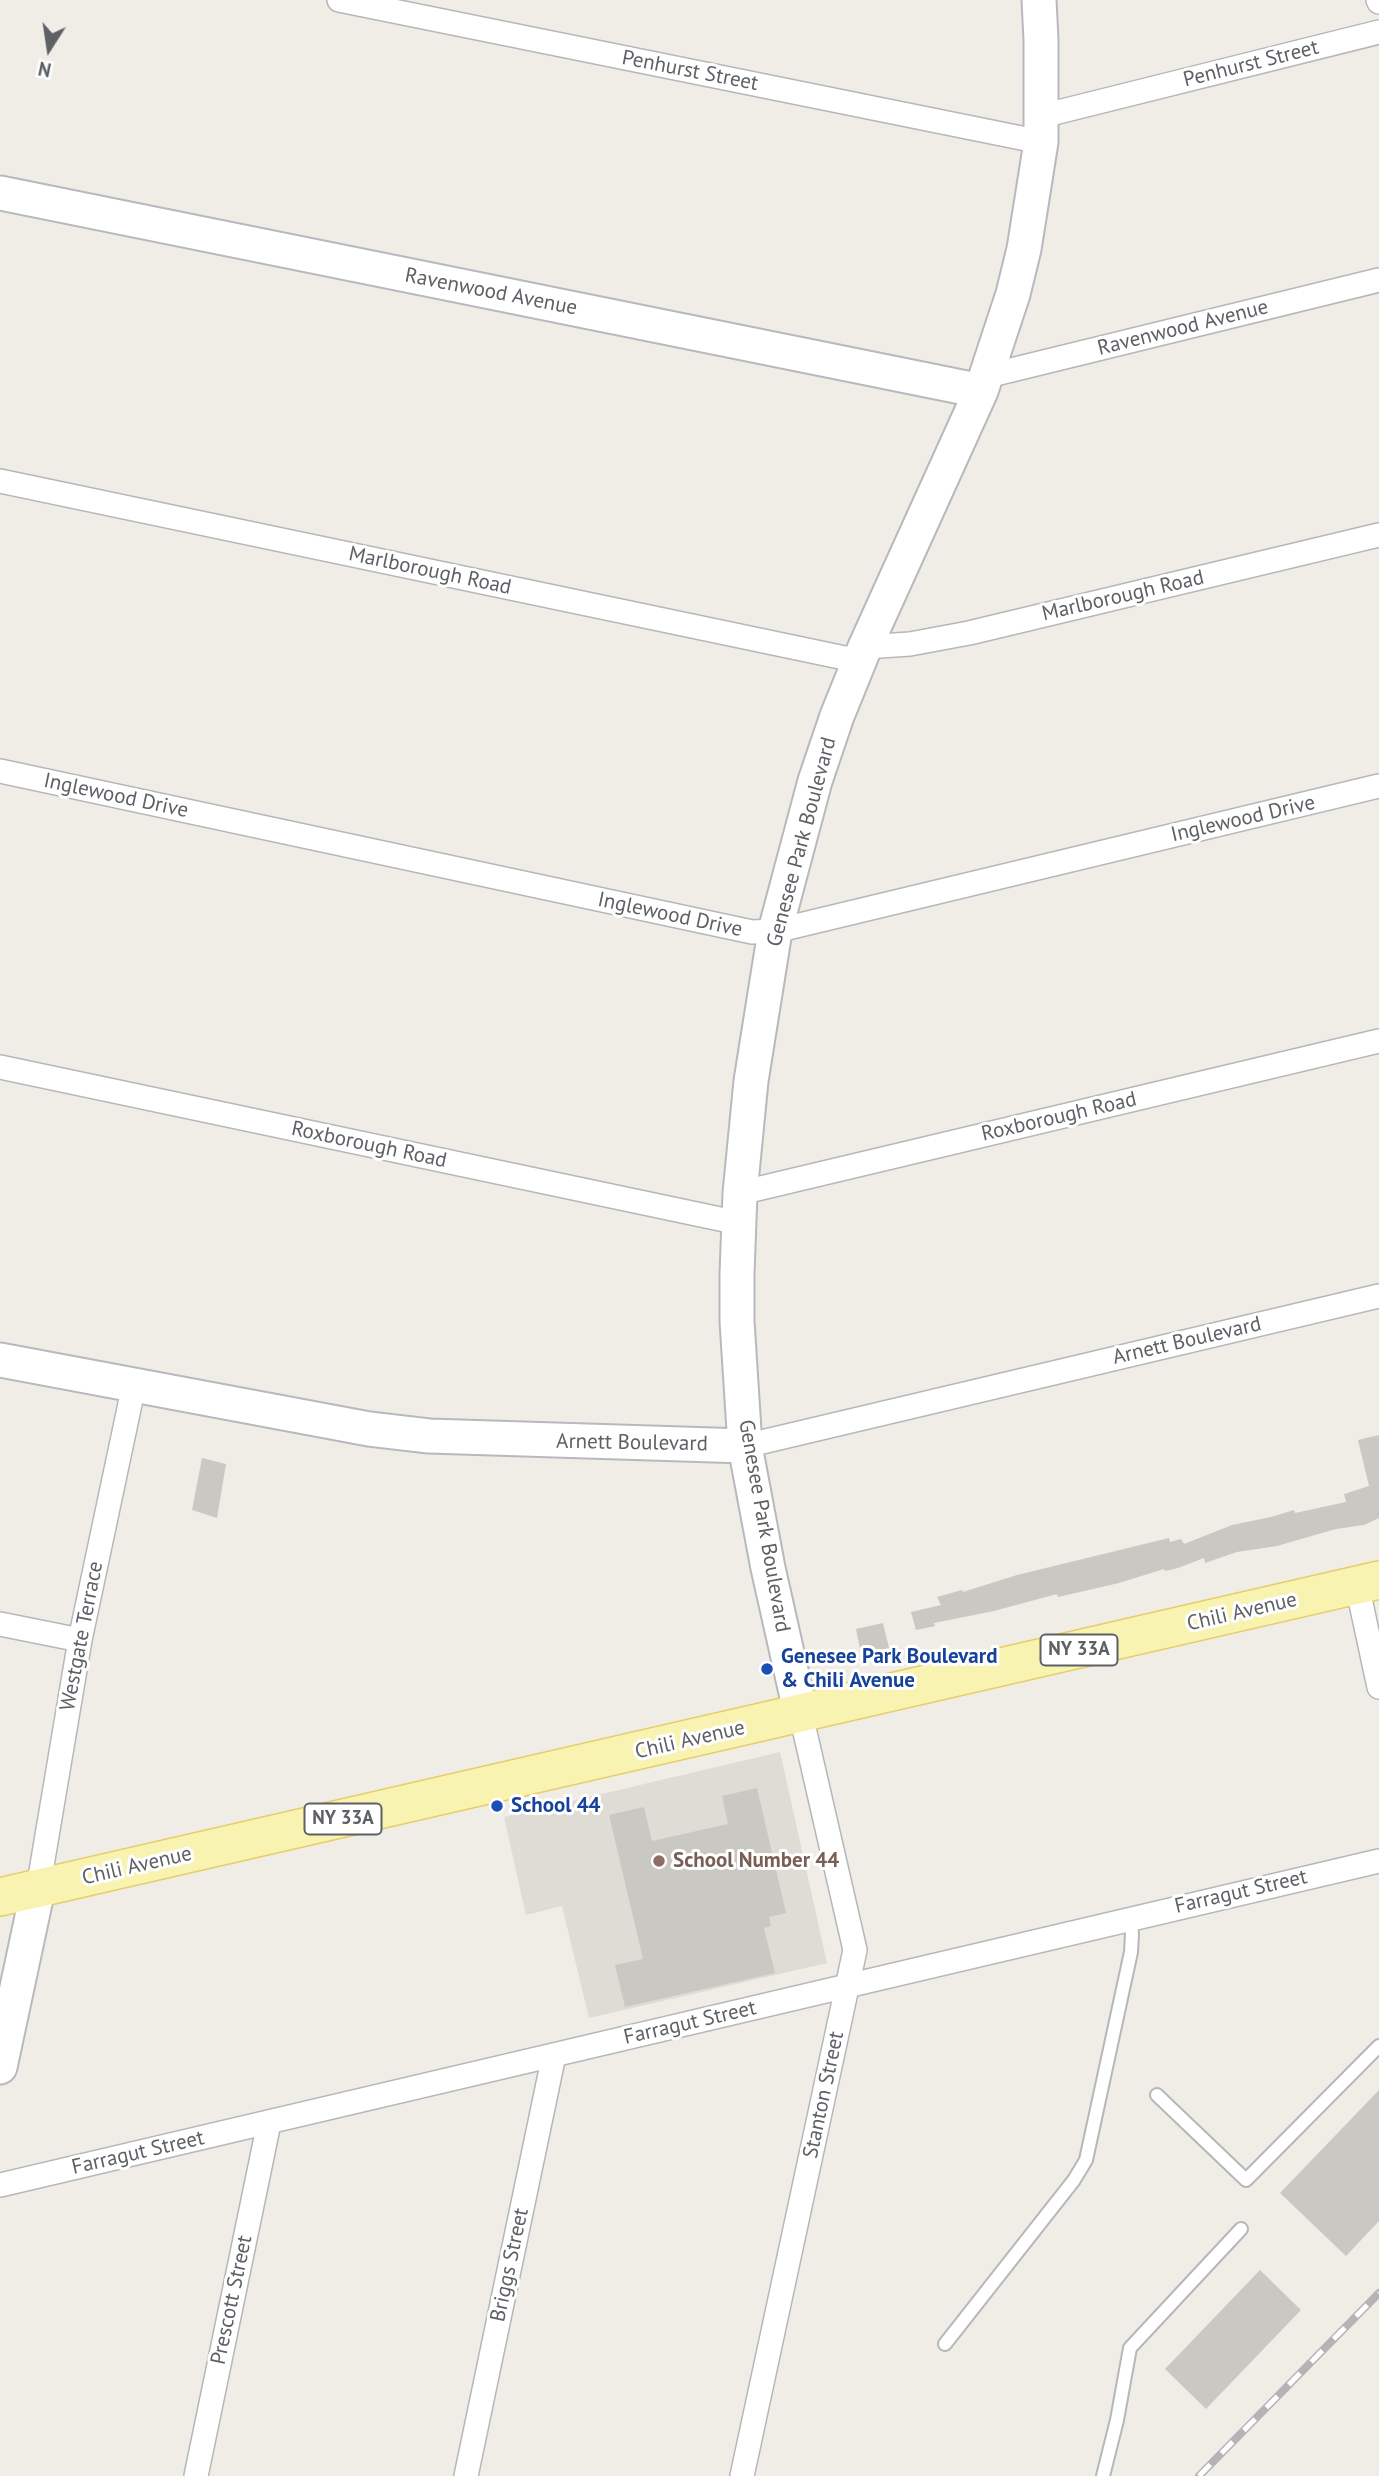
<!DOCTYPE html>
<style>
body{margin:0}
#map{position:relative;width:1379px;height:2476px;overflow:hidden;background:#efede6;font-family:"PT Sans",sans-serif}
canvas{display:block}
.north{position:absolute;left:14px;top:14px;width:70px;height:70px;-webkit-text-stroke:5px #fff;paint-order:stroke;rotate:192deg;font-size:19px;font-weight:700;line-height:28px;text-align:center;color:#5d6065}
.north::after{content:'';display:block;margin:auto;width:24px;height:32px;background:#5d6065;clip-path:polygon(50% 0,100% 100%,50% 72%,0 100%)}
</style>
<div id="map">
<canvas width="1379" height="2476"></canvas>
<div class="north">N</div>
</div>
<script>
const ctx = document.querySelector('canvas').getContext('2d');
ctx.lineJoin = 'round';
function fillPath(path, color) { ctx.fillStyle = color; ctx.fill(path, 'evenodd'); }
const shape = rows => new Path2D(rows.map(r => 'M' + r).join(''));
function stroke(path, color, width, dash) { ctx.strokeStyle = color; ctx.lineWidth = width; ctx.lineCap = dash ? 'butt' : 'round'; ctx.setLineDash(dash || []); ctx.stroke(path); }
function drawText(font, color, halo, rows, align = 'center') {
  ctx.font = font + ' "PT Sans",sans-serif'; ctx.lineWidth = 6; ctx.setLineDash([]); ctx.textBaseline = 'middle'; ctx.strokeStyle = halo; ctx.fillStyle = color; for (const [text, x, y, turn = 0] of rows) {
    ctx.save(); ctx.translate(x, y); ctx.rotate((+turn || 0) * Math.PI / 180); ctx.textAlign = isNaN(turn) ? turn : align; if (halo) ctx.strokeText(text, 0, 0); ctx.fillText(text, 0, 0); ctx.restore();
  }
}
const education = shape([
 [780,1752,827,1963,589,2018,562,1906,526,1915,504,1817]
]);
const building = shape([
 [1379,1435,1379,1518,1364,1525,1336,1529,1277,1546,1237,1552,1205,1563,1204,1558,1178,1568,1165,1571,1164,1569,1119,1583,1058,1597,1057,1594,994,1611,934,1623,935,1626,916,1630,911,1612,941,1605,937,1597,962,1590,963,1592,1017,1575,1169,1538,1170,1542,1181,1539,1184,1544,1232,1525,1271,1517,1294,1510,1295,1513,1346,1502,1344,1494,1369,1486,1358,1440],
 [202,1458,226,1464,217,1518,192,1510],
 [883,1623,889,1648,861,1654,856,1629],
 [757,1788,786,1913,769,1917,771,1926,764,1928,775,1973,625,2007,615,1965,643,1959,609,1815,644,1807,652,1841,728,1824,722,1796],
 [1379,2090,1379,2221,1346,2256,1280,2193],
 [1260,2270,1301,2310,1206,2409,1165,2369]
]);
const lane = shape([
 [1157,2095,1246,2180,1379,2046],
 [945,2344,1074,2180,1086,2160,1131,1952,1132,1934,1130,1918],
 [1103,2476,1117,2420,1130,2348,1241,2229]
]);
const street = shape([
 [339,0,1041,142],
 [1378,0,1379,2],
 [1042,116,1379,32],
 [987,376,1379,280],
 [0,481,859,661],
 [865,647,910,644,969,633,1379,535],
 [0,771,752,932,775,931,1379,786],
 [0,1067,739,1223],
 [740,1193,1379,1041],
 [745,1446,1379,1296],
 [1357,1585,1379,1687],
 [0,1624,80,1640],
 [38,1889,80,1640,134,1385],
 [0,2185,1379,1861],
 [196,2476,269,2123],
 [466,2476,554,2055],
 [742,2476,855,1950,801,1715]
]);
const secondary = shape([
 [0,193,981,391],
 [0,1360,369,1429,429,1436,745,1446],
 [801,1715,768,1568,745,1446,737,1321,737,1274,740,1193,751,1081,775,931,815,781,837,716,865,647,981,391,1013,294,1024,249,1041,142,1041,40,1039,0],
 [0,2067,38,1889]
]);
const primary = shape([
 [0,1897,1379,1580]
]);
const rail = shape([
 [1199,2476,1379,2293]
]);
const markers = [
 [767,1669,7,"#1a4fb4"],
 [497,1806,7,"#1a4fb4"],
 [659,1861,7,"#8d6e63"]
];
const shields = [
 [1079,1650,77],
 [343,1819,77]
];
const shieldNames = [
 ["NY 33A",1079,1650],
 ["NY 33A",343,1819]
];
const streetNames = [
 ["Penhurst Street",1251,64,-14],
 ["Penhurst Street",690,71,11],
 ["Ravenwood Avenue",491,292,11],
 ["Ravenwood Avenue",1183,328,-14],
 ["Marlborough Road",430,571,12],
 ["Marlborough Road",1123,596,-13],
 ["Inglewood Drive",116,796,12],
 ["Inglewood Drive",1243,819,-13],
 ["Genesee Park Boulevard",802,842,-75],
 ["Inglewood Drive",670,915,12],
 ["Roxborough Road",1059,1117,-13],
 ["Roxborough Road",369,1145,12],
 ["Arnett Boulevard",1187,1341,-13],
 ["Arnett Boulevard",632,1443,1],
 ["Genesee Park Boulevard",764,1526,80],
 ["Chili Avenue",1242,1612,-13],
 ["Westgate Terrace",82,1636,-79],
 ["Chili Avenue",690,1740,-13],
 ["Chili Avenue",137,1866,-13],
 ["Farragut Street",1241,1892,-13],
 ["Farragut Street",690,2023,-13],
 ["Stanton Street",824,2095,-78],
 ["Farragut Street",138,2153,-13],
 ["Briggs Street",510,2265,-78],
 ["Prescott Street",232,2300,-78]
];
const transitNames = [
 ["Genesee Park Boulevard",781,1657],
 ["& Chili Avenue",781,1681],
 ["School 44",511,1806]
];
const educationNames = [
 ["School Number 44",673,1861]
];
fillPath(education, '#dedcd4');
fillPath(building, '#cac8c2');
stroke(lane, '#b6b7bb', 16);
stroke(street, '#b6b7bb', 26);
stroke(secondary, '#b7b9be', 37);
stroke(primary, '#e7cd67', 40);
stroke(lane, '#fff', 12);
stroke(street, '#fff', 23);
stroke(secondary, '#fff', 33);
stroke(primary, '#f9f3b1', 37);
stroke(rail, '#b4b4b5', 8);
stroke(rail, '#fff', 5, [16]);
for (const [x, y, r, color] of markers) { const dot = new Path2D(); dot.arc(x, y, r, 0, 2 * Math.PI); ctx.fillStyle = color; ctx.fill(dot); stroke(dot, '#fff', 2.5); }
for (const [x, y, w] of shields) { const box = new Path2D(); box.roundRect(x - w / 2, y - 15.5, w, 31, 5); ctx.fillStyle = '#fff'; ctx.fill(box); stroke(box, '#5d6065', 2); }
drawText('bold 19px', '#5d6065', null, shieldNames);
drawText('21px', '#5d6065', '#fff', streetNames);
drawText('bold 21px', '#164399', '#fff', transitNames, 'left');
drawText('bold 21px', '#785e54', '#fff', educationNames, 'left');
</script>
